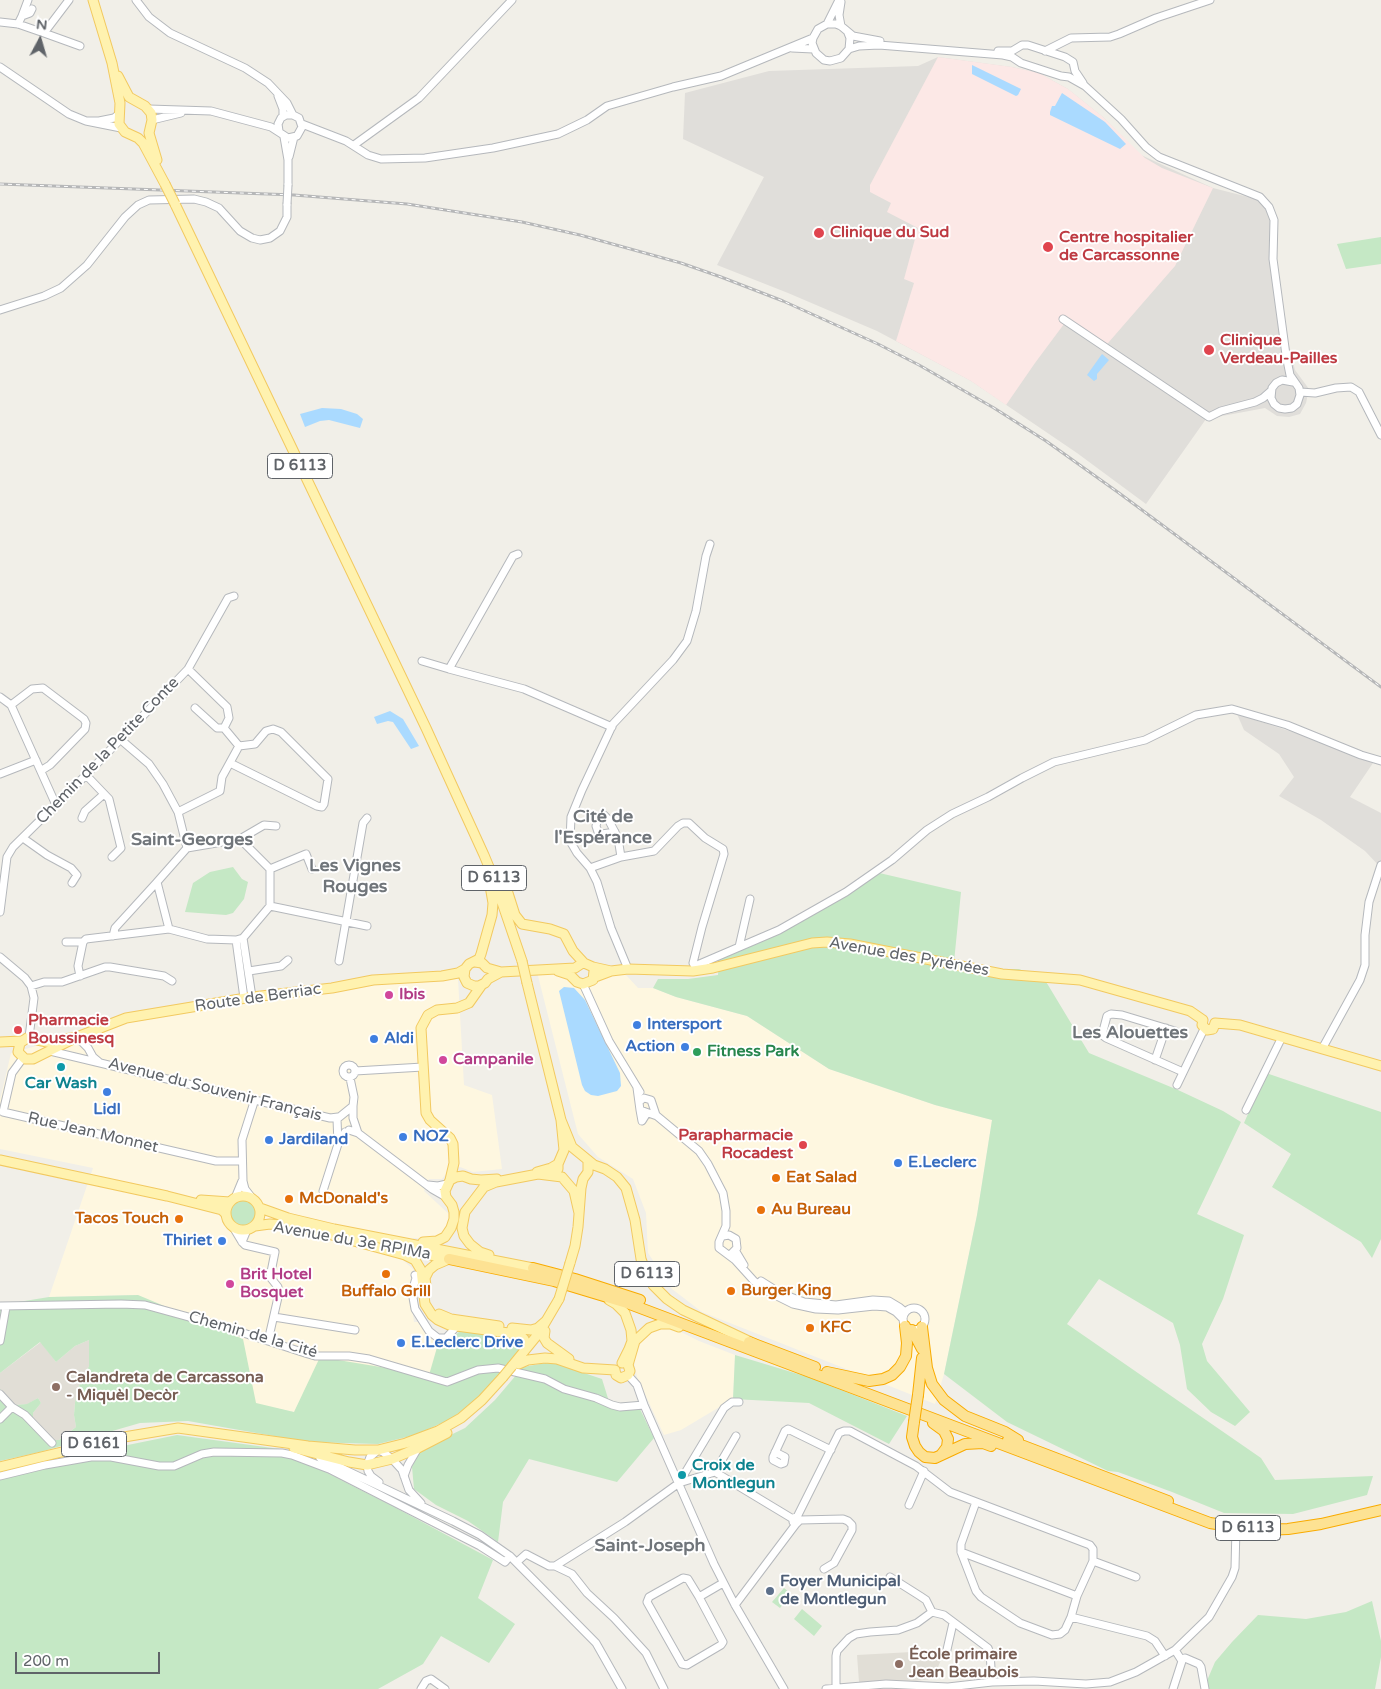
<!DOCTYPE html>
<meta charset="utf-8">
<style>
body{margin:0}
#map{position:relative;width:1381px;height:1689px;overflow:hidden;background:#f1efe8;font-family:"Varela Round",sans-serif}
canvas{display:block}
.north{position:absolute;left:15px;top:15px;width:50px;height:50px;-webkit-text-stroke:4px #fff;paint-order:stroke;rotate:6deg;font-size:14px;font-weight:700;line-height:20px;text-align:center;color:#5f6368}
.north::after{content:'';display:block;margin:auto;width:18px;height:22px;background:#5f6368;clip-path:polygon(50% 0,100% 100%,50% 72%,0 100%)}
.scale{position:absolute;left:15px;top:1652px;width:145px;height:22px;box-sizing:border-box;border:2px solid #5f6368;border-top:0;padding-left:6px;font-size:15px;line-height:18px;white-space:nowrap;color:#5f6368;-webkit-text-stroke:4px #fff;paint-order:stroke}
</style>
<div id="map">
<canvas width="1381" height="1689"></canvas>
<div class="north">N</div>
<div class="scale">200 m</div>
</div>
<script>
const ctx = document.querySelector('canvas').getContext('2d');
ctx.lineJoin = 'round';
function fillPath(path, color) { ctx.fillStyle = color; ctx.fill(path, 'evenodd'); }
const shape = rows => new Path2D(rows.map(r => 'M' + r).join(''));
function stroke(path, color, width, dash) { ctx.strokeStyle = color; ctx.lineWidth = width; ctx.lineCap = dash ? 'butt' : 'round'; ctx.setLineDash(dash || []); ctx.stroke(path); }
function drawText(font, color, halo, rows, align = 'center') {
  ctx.font = font + ' "Varela Round",sans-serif'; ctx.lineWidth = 4; ctx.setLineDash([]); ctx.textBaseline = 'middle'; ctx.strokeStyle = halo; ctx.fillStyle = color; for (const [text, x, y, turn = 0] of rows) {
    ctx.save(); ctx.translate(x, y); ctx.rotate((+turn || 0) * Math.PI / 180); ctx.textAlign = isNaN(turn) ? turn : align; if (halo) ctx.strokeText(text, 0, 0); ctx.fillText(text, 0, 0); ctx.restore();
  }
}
const commercial = shape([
 [537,972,557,973,570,977,585,989,595,985,598,978,619,972,627,976,638,988,653,988,676,997,747,1016,829,1069,935,1105,992,1120,977,1215,944,1374,935,1404,702,1312,672,1289,648,1253,646,1213,633,1179,598,1157,578,1134],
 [458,979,464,1085,492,1095,502,1169,473,1172,460,1167,449,1170,442,1179,429,1179,424,1191,451,1216,446,1231,434,1239,413,1238,404,1261,415,1271,409,1289,414,1322,418,1322,438,1344,430,1375,294,1412,256,1404,138,1295,49,1297,93,1168,0,1149,0,1100,11,1053,152,1014,362,983],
 [659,1327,673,1328,699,1341,735,1355,733,1399,681,1430,664,1435,637,1377,633,1357,645,1335]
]);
const industrial = shape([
 [938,57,1012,67,1039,73,1068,89,1103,117,1141,155,1213,188,1264,201,1271,218,1272,275,1295,370,1309,389,1306,403,1300,414,1289,417,1277,416,1265,408,1206,419,1146,504,1077,453,971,381,877,331,788,293,717,265,764,177,683,139,685,93,769,71,918,66],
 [1237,714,1317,740,1373,763,1350,797,1381,813,1381,868,1365,851,1321,820,1279,796,1294,777,1279,754,1244,730]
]);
const education = shape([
 [89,1340,89,1366,77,1390,75,1403,74,1415,76,1427,59,1440,54,1440,33,1418,33,1413,41,1403,38,1398,28,1404,15,1405,8,1399,0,1389,0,1373,41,1342,56,1362,75,1346],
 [930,1651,944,1653,938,1667,939,1678,916,1681,859,1682,857,1655]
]);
const medical = shape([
 [938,57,1012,67,1039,73,1068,89,1103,117,1145,158,1162,168,1213,188,1175,266,1102,350,1064,324,1035,363,1006,405,971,381,896,341,914,283,904,279,918,228,887,212,891,203,870,192,870,185]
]);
const green = shape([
 [1381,237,1381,264,1346,269,1337,244],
 [233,867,242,879,248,882,244,899,233,913,226,915,185,912,193,883,210,872],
 [875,872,961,892,954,962,1001,969,1019,969,1045,980,1089,1053,1178,1090,1223,1111,1241,1122,1197,1214,1244,1235,1223,1299,1202,1344,1207,1361,1250,1412,1235,1426,1211,1412,1187,1389,1180,1345,1173,1323,1099,1279,1067,1324,1261,1458,1275,1480,1373,1476,1367,1495,1293,1514,1224,1513,1172,1492,1118,1472,1108,1471,1007,1422,944,1374,977,1215,992,1120,935,1105,829,1069,747,1016,676,997,653,988,658,979,688,979,718,975,719,958,780,930],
 [1266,1073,1381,1112,1381,1239,1372,1258,1361,1242,1272,1187,1291,1154,1244,1123],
 '231 1213a13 13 0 1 1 26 0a13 13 0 1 1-26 0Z',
 [138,1295,243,1339,256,1403,294,1412,320,1357,429,1375,438,1344,446,1344,461,1330,512,1338,521,1343,519,1353,484,1393,451,1419,415,1435,378,1444,308,1442,188,1421,140,1423,40,1452,0,1461,0,1389,8,1399,15,1405,27,1404,38,1398,41,1403,33,1413,33,1418,50,1437,54,1440,59,1440,76,1427,74,1415,75,1403,77,1390,89,1366,89,1340,75,1346,56,1362,40,1342,0,1373,0,1305,49,1297],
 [735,1355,808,1377,907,1416,889,1444,809,1403,733,1399],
 [551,1362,602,1379,611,1408,640,1409,654,1438,617,1482,529,1459,503,1502,498,1542,468,1521,436,1505,414,1489,412,1467,418,1453,432,1444,465,1428,495,1400,523,1367],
 [177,1435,280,1449,398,1509,493,1560,478,1598,515,1624,489,1663,441,1636,423,1664,378,1689,0,1689,0,1471],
 [784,1588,791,1594,780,1608,772,1602],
 [1372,1601,1381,1641,1381,1657,1375,1689,1208,1689,1206,1683,1215,1662,1232,1642,1258,1615,1306,1619,1346,1612],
 [802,1609,822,1626,814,1636,794,1619]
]);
const water = shape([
 [972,65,1019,88,1021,89,1018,95,1016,96,972,74],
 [1062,93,1105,122,1126,144,1120,149,1050,115,1050,112,1052,106,1055,106],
 [1102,354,1109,360,1097,374,1097,379,1094,381,1087,375],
 [322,408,341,409,357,414,363,419,360,428,329,420,320,421,305,427,300,414],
 [390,711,403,719,419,746,411,749,393,722,388,721,377,724,374,717],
 [564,987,574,988,585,1000,620,1073,621,1086,617,1091,598,1096,591,1095,585,1091,582,1085,560,995,559,991]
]);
const minor = shape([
 [136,0,149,17,170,33,245,68,268,83,287,103,293,115,299,118,302,127,297,136,288,138,271,127,211,111,149,109],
 [841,2,839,15,841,26],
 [22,16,28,0],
 [0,22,18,24,44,33,69,0],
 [18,24,22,16,30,13,32,9],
 [827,24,839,0],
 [44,33,80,46],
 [848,33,850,38,849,49,841,58,830,61,824,60,816,53,812,43,813,38,818,29,827,24,836,24,841,26,853,36,880,41],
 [792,48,813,49],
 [849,49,859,46,879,45,1003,55,1012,57,1021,63,1061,76,1069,77,1085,86,1121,119,1146,147,1159,157,1260,197,1269,207,1274,220,1273,259,1286,355,1290,375,1299,388,1300,395,1297,404,1292,408,1285,409,1279,408,1274,404,1271,398,1272,388,1276,383,1282,380,1293,382],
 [998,51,1012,51,1022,45,1028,45,1065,57,1073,62,1075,71,1083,83],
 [1045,51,1071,38,1110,37,1119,34,1156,18,1210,0],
 [0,67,69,114,86,121],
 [278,96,283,109,283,116],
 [119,114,114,118,99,121,86,121,121,128],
 [152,120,181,113],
 [302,124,346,141,368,155,381,159,425,158,493,148,558,134,587,120,607,106,673,87,721,76,813,38],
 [279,131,278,124,281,118,286,115,293,115],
 [284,137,288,160,288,185],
 [354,145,419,98,512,0],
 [289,157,294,137],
 [0,310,44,296,61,288,87,265,125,217,138,205,149,200,194,199,206,202,219,208,240,231,252,238,260,240,270,238,280,231,287,217,287,204],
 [1063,319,1209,417,1221,411,1255,402,1263,398,1271,391],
 [1300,392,1315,393,1336,388,1351,387,1359,392,1381,435],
 [518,554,513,556,449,669,524,689,612,727],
 [422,661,449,669],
 [188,669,227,707,229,718,224,728,239,746,255,744,266,731,273,729,281,732,328,779,324,804,322,807,317,806,230,763],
 [0,697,11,705,56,805],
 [11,705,32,689,43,688,84,719,86,723,85,729,50,765,42,770],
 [195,708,217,728,224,728],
 [120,739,149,764,163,784,178,812,187,848,157,882,169,929,207,939,236,940],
 [0,774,36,760],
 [86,775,109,799,121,848,112,857],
 [178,812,220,791,222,777,239,746],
 [82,818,85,811,104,794],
 [615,832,602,834,598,832,596,826,598,818,604,815,608,819,618,838,621,857],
 [23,838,47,855,71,868,77,875,72,883],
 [240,839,264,825,276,826],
 [187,848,240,839,270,869,270,906,243,938],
 [590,868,621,857,654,851,678,826,683,823,689,823,705,838,723,849,724,854,702,927,693,963,695,966],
 [270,869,306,854,312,869],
 [270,906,367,926],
 [0,912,7,857,13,847,86,775,188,669,228,598,234,596],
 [113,936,115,928,157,882],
 [66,942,83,942,86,939,169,929],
 [739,947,750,899],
 [0,957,25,978,31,986,34,998,29,1037],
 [339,961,363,823,367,818],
 [628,969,611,928,597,882,590,868,577,853,570,841,571,817,582,790,613,724,673,660,687,641,696,611,706,556,710,544],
 [249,971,281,966,288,960],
 [693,971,695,966,779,930,846,892,892,860,927,830,952,814,988,797,1022,778,1054,762,1145,740,1196,715,1232,709,1287,725,1361,755,1381,761],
 [80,976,78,966,83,942],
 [583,984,609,1041,640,1092],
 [31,986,44,982,62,982,105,967,110,967,164,976,172,981],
 [244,998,236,940,243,938,252,997],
 [1175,1031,1122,1015,1111,1014,1107,1016,1102,1035,1106,1038,1183,1072],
 [77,1037,88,1048,93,1057,99,1062],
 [1322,1049,1360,980,1365,965,1365,935,1369,902,1381,865],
 [50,1051,330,1118,338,1117],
 [23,1058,12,1073,3,1112,216,1161,241,1161],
 [1155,1060,1166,1028],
 '343 1071a6 6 0 1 1 12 0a6 6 0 1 1-12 0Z',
 [355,1071,423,1067],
 [350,1078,354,1097,353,1106],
 [1177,1085,1204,1029],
 [637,1088,640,1110,657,1116,699,1151,708,1164,723,1193,726,1211,726,1226,719,1242,719,1248,735,1260,754,1281,767,1291,793,1304,816,1309,838,1310,874,1306,887,1307,896,1312,903,1319],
 [640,1101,644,1098,651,1100,656,1115],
 [640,1110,642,1121,647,1113],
 [1246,1110,1282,1037],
 [349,1130,358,1133,432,1189,446,1197],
 [338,1144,337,1119,353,1106,353,1118,358,1133],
 [428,1185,438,1186,447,1184],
 [323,1191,338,1144,345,1132],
 [235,1198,242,1181],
 [252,1198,245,1189,243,1181,242,1140,255,1099],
 [233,1227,242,1242,245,1245,275,1252,270,1277,278,1287,279,1293,268,1341],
 [723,1236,729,1235,736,1239,737,1248,732,1253],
 [242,1242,247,1230],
 [735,1250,744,1265],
 [415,1275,416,1278,412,1292,415,1309,429,1331,438,1338,446,1338,457,1326,456,1324],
 [761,1281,780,1293,804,1302,836,1305,873,1300,889,1301,899,1307,905,1312],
 [0,1306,121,1304,145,1305,225,1327,308,1354,315,1356,349,1356,369,1359,447,1382,478,1370,498,1368,545,1379,564,1389,596,1398,612,1405,620,1407,644,1405],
 '903 1319a11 11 0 1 1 22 0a11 11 0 1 1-22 0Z',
 [274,1317,355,1330],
 [0,1341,6,1307],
 [628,1375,637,1385,644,1405,714,1564,735,1605,784,1689],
 [0,1394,12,1407,25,1415,52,1443],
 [0,1419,12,1407],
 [775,1452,785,1457,784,1463,781,1464,773,1460,773,1457,785,1431,788,1429,831,1450],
 [320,1458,453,1521,480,1535,510,1556,596,1643,622,1689],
 [715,1472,736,1436],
 [0,1476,45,1465,91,1457,111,1457,159,1466,174,1466,202,1454,214,1452,282,1453,292,1455,329,1469,480,1546,505,1562,510,1556],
 [404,1476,408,1465,418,1448],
 [379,1482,371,1476,368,1471,367,1465,370,1457,378,1450,383,1452,392,1459,402,1470,409,1490,421,1503],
 [679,1483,724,1408,732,1402,739,1402],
 [976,1502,961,1544,961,1552,976,1591,981,1597,1020,1623,1052,1635,1060,1634,1065,1630,1071,1617],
 [909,1505,924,1471],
 [797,1517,800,1520,796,1524,793,1522,793,1518,797,1517,839,1433,844,1431,850,1431,916,1466,950,1492,1090,1545,1093,1549,1093,1561,1077,1596,1071,1617,1147,1636,1155,1641,1165,1656],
 [800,1520,843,1519,848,1521,852,1525,852,1530,834,1563,824,1569],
 [961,1552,1077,1596],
 [1093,1561,1136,1577],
 [517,1562,526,1554,549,1566,555,1566,572,1574,587,1593,614,1618,646,1653,664,1689],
 [555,1566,625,1522,679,1483,715,1472,793,1519],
 [890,1577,920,1596,926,1600,932,1612,944,1615,988,1648,990,1653,992,1682],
 [699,1597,723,1642,721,1645,687,1665,682,1664,647,1602,649,1597,683,1578,688,1579,699,1597,723,1583],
 [735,1605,796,1524],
 [946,1654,953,1623],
 [1181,1659,1185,1658,1199,1664,1201,1667,1205,1689],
 [421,1689,426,1681,431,1679,445,1689],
 [826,1689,886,1684,948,1687,992,1682,1034,1681,1086,1684,1110,1682,1136,1672,1175,1650,1209,1617,1232,1577,1235,1568,1236,1527],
 [839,1689,836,1688,836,1656,837,1651,849,1638,856,1634,870,1632,898,1630,917,1623,932,1612],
 [1173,1689,1182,1661,1175,1650]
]);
const major = shape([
 [93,0,112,63,120,103,119,124,125,132,138,138,143,143,165,184],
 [118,76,129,97,145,106,151,113,152,120,149,133,157,160],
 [175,204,426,728,484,855,494,879,522,961],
 [497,871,508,893,515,915,522,924,550,929,564,934,573,951,584,963,593,967,611,971],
 [489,880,493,903,492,915,481,954,479,959,469,964,465,969,464,977,467,983,474,986,479,986,485,983,488,979,501,972,575,968,581,964,584,963],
 [475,962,482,963,487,968,501,972],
 [558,971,570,975,577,982,583,984,593,980,594,971],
 [595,977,611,971,628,969,693,971,713,968,812,943,827,942,850,944,1002,974,1080,980,1190,1011,1203,1020],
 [527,983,561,1120,564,1150,558,1164,558,1169],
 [1203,1020,1202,1025,1207,1030,1213,1029,1215,1023],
 [1215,1023,1240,1025,1381,1066],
 [77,1037,47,1042,27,1038,20,1043,18,1052,25,1059,33,1059,77,1037,126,1018,252,997,332,988,373,980,442,976,458,973,465,969],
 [0,1042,21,1041],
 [561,1120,572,1147,594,1165,605,1169,617,1177,626,1188,635,1220,641,1259,647,1275,653,1285,667,1299,683,1310,755,1344],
 [0,1160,167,1196,222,1210,226,1214],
 [537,1172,551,1168,558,1164],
 [450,1180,454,1163,453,1144,450,1138,430,1120,426,1113,421,1028,428,1015,437,1010,457,1008,469,1003,481,986],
 '226 1213a17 17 0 1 1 34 0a17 17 0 1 1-34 0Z',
 [201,1200,230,1202],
 [260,1208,288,1218,334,1229,533,1268],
 [255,1226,270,1224,293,1226,329,1234],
 [328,1234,405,1255,415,1260,421,1270,425,1304,432,1315,438,1320,449,1325,516,1334,521,1336,524,1339,526,1344,524,1351],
 [423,1242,437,1241,445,1237,451,1228,454,1219,454,1212,452,1205,446,1197,445,1191,450,1180,456,1177,463,1176,471,1179,481,1180,497,1179],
 [398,1248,449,1259],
 [489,1255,480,1252,470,1244,464,1236,462,1228,465,1212,484,1187,496,1182,538,1174,562,1177,574,1191,579,1213],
 [570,1263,575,1246,578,1227,581,1188,583,1179,588,1172,588,1160],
 [426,1286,425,1278,429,1270,435,1265,449,1259],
 [609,1300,616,1304,625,1313,631,1330,632,1341,629,1349,622,1363],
 [439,1314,451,1319,499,1326],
 [512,1328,531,1330,538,1328,546,1321],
 [545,1331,544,1338,547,1343,569,1359],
 [519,1364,528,1360,545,1358,557,1359,583,1368,615,1370],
 [512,1366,539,1333,559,1299],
 [615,1370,616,1375,621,1378,628,1375,630,1371,628,1365,635,1341,649,1328,660,1324,671,1324,679,1327],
 [294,1448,349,1462,367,1465,392,1459,418,1448,447,1433],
 [0,1467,124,1437,178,1428,308,1446,355,1450,378,1450,406,1443,438,1431,461,1418,482,1400,503,1377]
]);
const highway = shape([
 [449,1259,554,1281,627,1303,1210,1523,1236,1527,1264,1530,1288,1529,1321,1524,1381,1510],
 [533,1268,575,1279,640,1300],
 [922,1327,927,1368,932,1384,944,1400,965,1416,1005,1432,1018,1440],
 [912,1330,922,1349],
 [749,1342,815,1367],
 [827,1372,869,1381,883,1379,892,1375,900,1367,906,1356,907,1343,905,1326],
 [918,1395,922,1358],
 [914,1422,912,1437,915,1446,919,1452,925,1457,935,1458,965,1444,983,1443,991,1446],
 [933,1423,944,1431,948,1439,947,1447,941,1455],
 [1008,1440,1168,1501]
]);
const rail = shape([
 [0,184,294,195,407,204,522,222,580,235,681,263,721,277,783,301,878,344,919,365,994,408,1046,441,1119,493,1381,687]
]);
const minorBridge = shape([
 [287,204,288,185]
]);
const majorBridge = shape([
 [165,184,175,204],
 [522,961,527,983],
 [559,1299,570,1263],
 [503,1377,512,1366]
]);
const highwayBridge = shape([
 [914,1422,918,1395]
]);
const markers = [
 [819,233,6,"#e0444e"],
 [1048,247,6,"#e0444e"],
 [1209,350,6,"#e0444e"],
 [389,995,5,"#d1479c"],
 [637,1025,5,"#3f7fe0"],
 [18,1030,5,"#e0444e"],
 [374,1039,5,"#3f7fe0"],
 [685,1047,5,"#3f7fe0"],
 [697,1052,5,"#2e9e5b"],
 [443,1060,5,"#d1479c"],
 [61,1067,5,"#0f9aa8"],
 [107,1092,5,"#3f7fe0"],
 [403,1137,5,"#3f7fe0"],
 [269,1140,5,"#3f7fe0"],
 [803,1145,5,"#e0444e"],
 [898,1163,5,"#3f7fe0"],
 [776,1178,5,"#e8710a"],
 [289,1199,5,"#e8710a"],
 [761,1210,5,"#e8710a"],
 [179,1219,5,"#e8710a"],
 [222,1241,5,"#3f7fe0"],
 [386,1274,5,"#e8710a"],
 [230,1284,5,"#d1479c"],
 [731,1291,5,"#e8710a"],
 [810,1328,5,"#e8710a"],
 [401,1343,5,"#3f7fe0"],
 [56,1387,5,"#8d6e63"],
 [682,1475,5,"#0f9aa8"],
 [770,1591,5,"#5c6f8a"],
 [899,1664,5,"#8d6e63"]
];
const shields = [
 [300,466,65],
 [494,878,65],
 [647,1274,65],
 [94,1444,65],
 [1248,1528,65]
];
const shieldNames = [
 ["D 6113",300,466],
 ["D 6113",494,878],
 ["D 6113",647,1274],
 ["D 6161",94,1444],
 ["D 6113",1248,1528]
];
const healthNames = [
 ["Clinique du Sud",830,233],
 ["Centre hospitalier",1059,238],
 ["de Carcassonne",1059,256],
 ["Clinique",1220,341],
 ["Verdeau-Pailles",1220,359],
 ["Pharmacie",28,1021],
 ["Boussinesq",28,1039],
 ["Parapharmacie",793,1136,"right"],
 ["Rocadest",793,1154,"right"]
];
const streetNames = [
 ["Chemin de la Petite Conte",108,751,-46],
 ["Avenue des Pyrénées",909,957,10],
 ["Route de Berriac",258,998,-8],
 ["Avenue du Souvenir Français",215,1090,14],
 ["Rue Jean Monnet",93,1133,13],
 ["Avenue du 3e RPIMa",352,1241,10],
 ["Chemin de la Cité",253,1335,16]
];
const hotelNames = [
 ["Ibis",399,995],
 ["Campanile",453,1060],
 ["Brit Hotel",240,1275],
 ["Bosquet",240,1293]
];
const shopNames = [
 ["Intersport",647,1025],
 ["Aldi",384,1039],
 ["Action",675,1047,"right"],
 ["Lidl",107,1110,"center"],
 ["NOZ",413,1137],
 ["Jardiland",279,1140],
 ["E.Leclerc",908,1163],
 ["Thiriet",212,1241,"right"],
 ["E.Leclerc Drive",411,1343]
];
const leisureNames = [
 ["Fitness Park",707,1052]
];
const cultureNames = [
 ["Car Wash",61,1084],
 ["Croix de",692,1466,"left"],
 ["Montlegun",692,1484,"left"]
];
const foodNames = [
 ["Eat Salad",786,1178],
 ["McDonald's",299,1199],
 ["Au Bureau",771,1210],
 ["Tacos Touch",169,1219,"right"],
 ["Burger King",741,1291],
 ["Buffalo Grill",386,1292,"center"],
 ["KFC",820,1328]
];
const educationNames = [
 ["Calandreta de Carcassona",66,1378],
 ["- Miquèl Decòr",66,1396],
 ["École primaire",909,1655],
 ["Jean Beaubois",909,1673]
];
const serviceNames = [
 ["Foyer Municipal",780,1582],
 ["de Montlegun",780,1600]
];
const neighbourhoodNames = [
 ["Cité de",603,817],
 ["l'Espérance",603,838],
 ["Saint-Georges",192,840],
 ["Les Vignes",355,866],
 ["Rouges",355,887],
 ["Les Alouettes",1130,1033],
 ["Saint-Joseph",650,1546]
];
fillPath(commercial, '#fef7e0');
fillPath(industrial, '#e0deda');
fillPath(education, '#e1ded6');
fillPath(medical, '#fce8e6');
fillPath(green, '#c5e8c5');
fillPath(water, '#aadaff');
stroke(minor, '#b5b8bc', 9);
stroke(major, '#f2c960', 11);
stroke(highway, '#f9ab00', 12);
stroke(minor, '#fff', 7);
stroke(major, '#fff2af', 9);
stroke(highway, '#fde293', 10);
stroke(rail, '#b6b7b8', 3);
stroke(rail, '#fff', 1, [4]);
stroke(minorBridge, '#b5b8bc', 9, []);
stroke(majorBridge, '#f2c960', 11, []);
stroke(highwayBridge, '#f9ab00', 12, []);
stroke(minorBridge, '#fff', 7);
stroke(majorBridge, '#fff2af', 9);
stroke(highwayBridge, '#fde293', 10);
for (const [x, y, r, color] of markers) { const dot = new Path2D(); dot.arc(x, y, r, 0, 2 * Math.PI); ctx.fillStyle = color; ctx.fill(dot); stroke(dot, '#fff', 2); }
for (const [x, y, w] of shields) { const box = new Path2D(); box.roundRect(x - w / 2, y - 12.5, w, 25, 4); ctx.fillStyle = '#fff'; ctx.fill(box); stroke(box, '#5f6368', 1); }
drawText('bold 15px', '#5f6368', null, shieldNames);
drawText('bold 16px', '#be3a42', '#fff', healthNames, 'left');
drawText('16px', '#5f6368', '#fff', streetNames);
drawText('bold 16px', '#b23c85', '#fff', hotelNames, 'left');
drawText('bold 16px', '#366cbe', '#fff', shopNames, 'left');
drawText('bold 16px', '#27864d', '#fff', leisureNames, 'left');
drawText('bold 16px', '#0d838f', '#fff', cultureNames);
drawText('bold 16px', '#c56008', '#fff', foodNames, 'left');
drawText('bold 16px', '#785e54', '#fff', educationNames, 'left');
drawText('bold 16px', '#4e5e75', '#fff', serviceNames, 'left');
drawText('bold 18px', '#70757a', '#fff', neighbourhoodNames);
</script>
